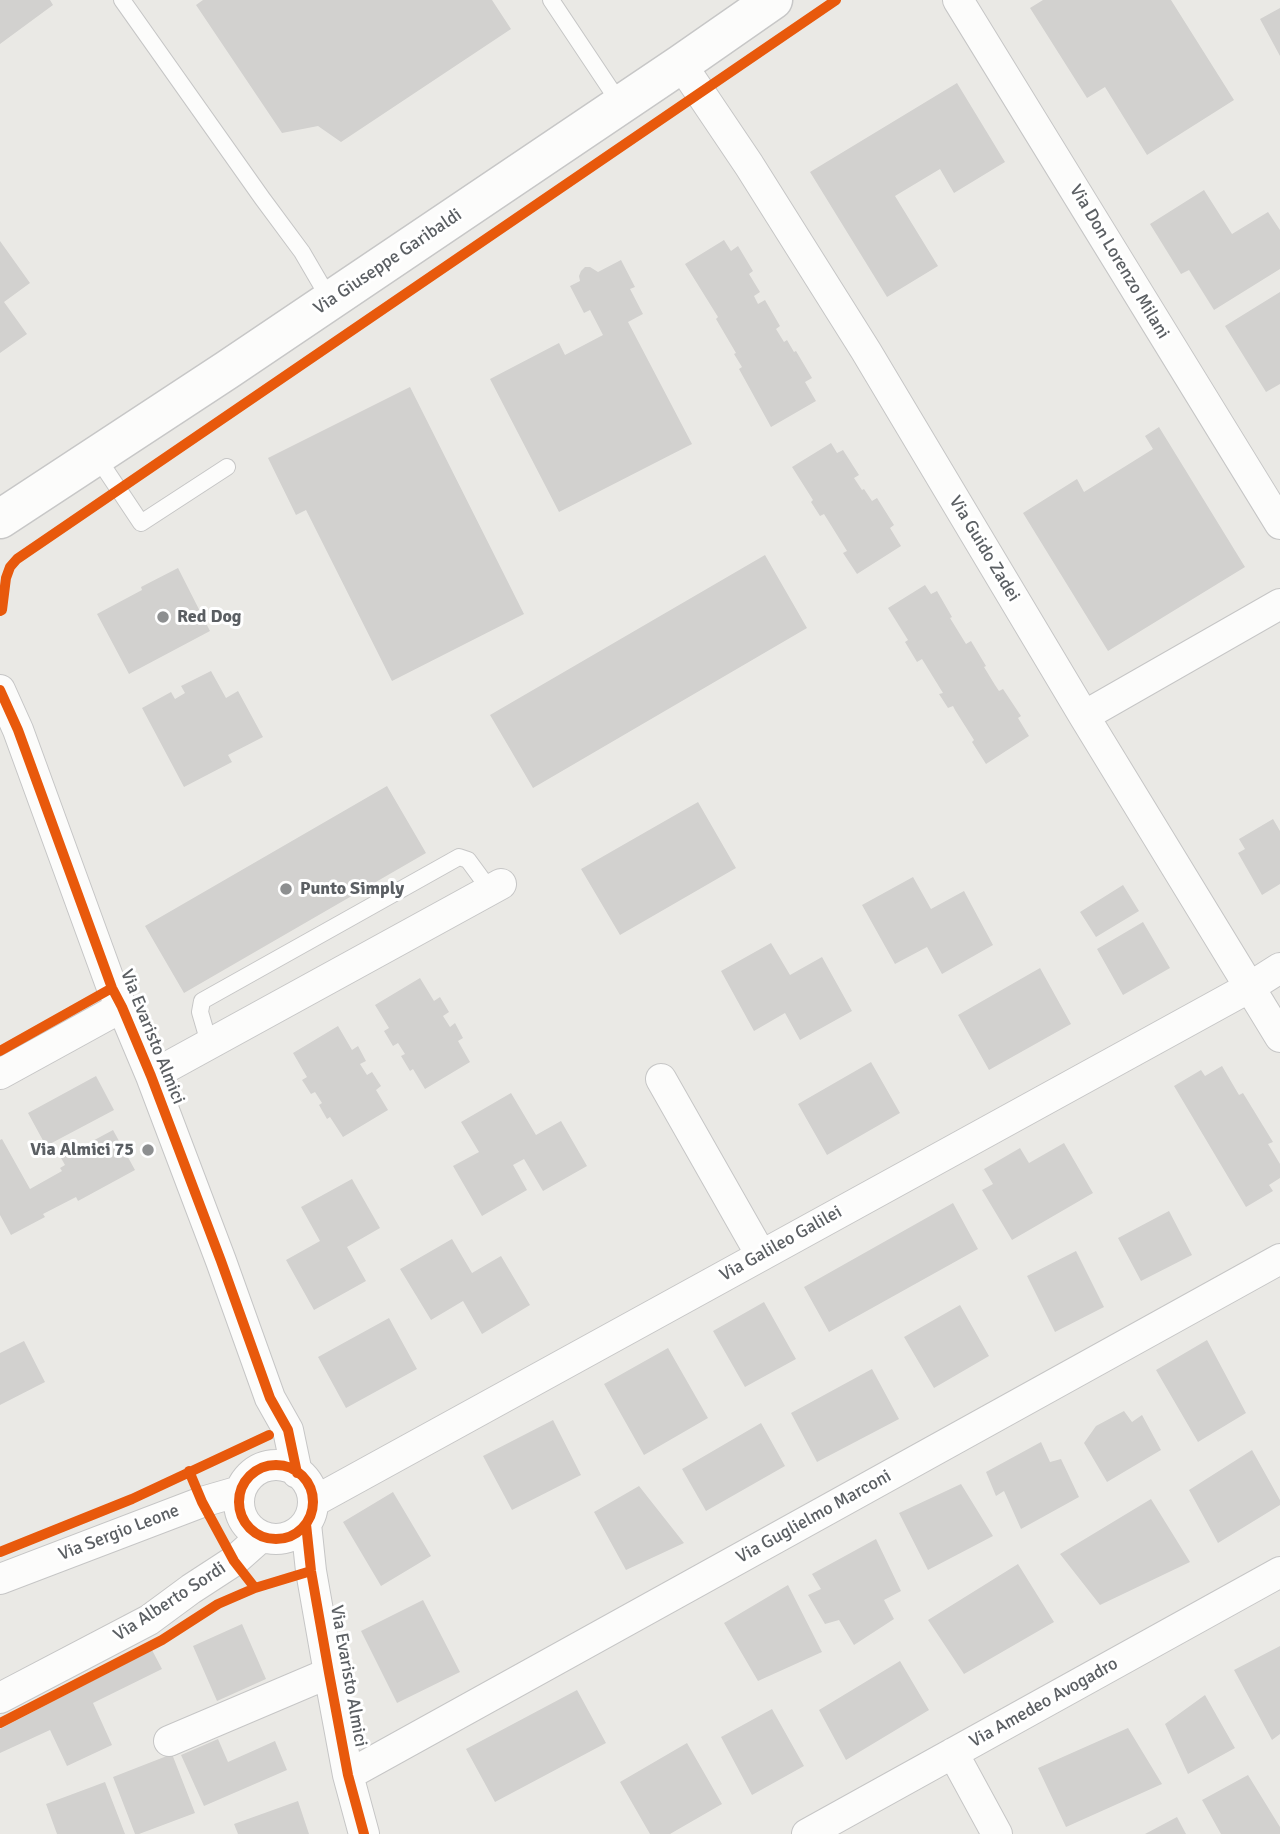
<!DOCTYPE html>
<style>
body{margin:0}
canvas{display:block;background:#eae9e5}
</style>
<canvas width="1280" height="1834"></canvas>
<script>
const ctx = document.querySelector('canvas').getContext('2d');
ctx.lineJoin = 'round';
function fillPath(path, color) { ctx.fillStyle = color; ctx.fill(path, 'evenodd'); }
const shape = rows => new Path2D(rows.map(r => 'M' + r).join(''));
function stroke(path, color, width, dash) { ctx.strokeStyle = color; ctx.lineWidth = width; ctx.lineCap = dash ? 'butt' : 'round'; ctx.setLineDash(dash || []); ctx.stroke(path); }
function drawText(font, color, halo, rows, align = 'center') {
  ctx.font = font + ' Signika,sans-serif'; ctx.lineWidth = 6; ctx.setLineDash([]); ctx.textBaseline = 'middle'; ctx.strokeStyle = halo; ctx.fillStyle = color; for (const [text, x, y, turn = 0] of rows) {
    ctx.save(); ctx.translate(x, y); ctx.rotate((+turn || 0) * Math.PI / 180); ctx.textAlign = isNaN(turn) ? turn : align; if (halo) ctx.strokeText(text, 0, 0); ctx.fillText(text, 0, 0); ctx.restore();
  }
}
const building = shape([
 [0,0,50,0,53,5,0,44],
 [203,0,492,0,511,29,341,142,318,126,282,133,196,5],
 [1043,0,1171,0,1234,100,1147,155,1105,87,1087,98,1030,8],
 [1280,8,1280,56,1260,19],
 [957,83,1005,162,954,193,940,169,895,196,938,266,887,297,810,172],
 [1204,190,1232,234,1268,212,1280,230,1280,269,1214,310,1189,270,1181,274,1150,224],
 [724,240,731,251,738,246,753,271,749,274,760,292,754,296,758,304,765,300,780,326,776,329,784,342,787,340,794,352,796,351,812,378,805,382,816,401,771,427,739,369,742,367,734,354,736,353,716,319,718,317,685,264],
 [0,241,30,283,4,302,27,334,0,353],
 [621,260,635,287,630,289,643,314,628,322,692,444,559,512,490,379,559,343,565,355,603,335,590,310,584,313,570,286,580,281,579,276,581,271,585,267,590,267,598,272],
 [1280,292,1280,384,1266,392,1225,326],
 [410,387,524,614,392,681,306,510,296,515,268,458],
 [1159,427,1245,567,1108,651,1023,513,1077,479,1084,492,1153,449,1145,436],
 [831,443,837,453,843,450,859,475,854,478,862,490,864,489,872,501,877,498,894,525,890,528,901,546,857,574,843,553,847,551,824,514,820,516,811,502,813,500,792,467],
 [765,555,807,628,533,788,490,715],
 [178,568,210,631,129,674,97,614,142,590,141,587],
 [925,585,931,594,937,591,952,617,950,618,966,644,971,641,986,666,984,667,995,685,999,691,1003,689,1021,716,1018,718,1029,736,986,764,972,742,974,740,955,710,953,706,948,708,939,694,943,693,922,659,917,662,905,642,908,640,888,608],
 [211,671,226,698,238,691,263,737,228,755,232,762,184,787,142,708,171,692,175,699,185,693,181,686],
 [387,786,426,853,184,993,145,926],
 [698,802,736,868,620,935,581,869],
 [1273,819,1280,831,1280,884,1262,895,1238,853,1245,849,1239,839],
 [913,877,931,909,964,891,993,945,942,974,927,947,895,964,862,905],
 [1123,885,1139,911,1096,937,1080,912],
 [1143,922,1170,968,1123,995,1097,949],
 [771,943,790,975,822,957,852,1011,800,1040,785,1013,754,1031,721,971],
 [1040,968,1071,1024,989,1070,958,1015],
 [420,978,434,1001,440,997,449,1012,443,1016,450,1027,455,1023,463,1038,458,1041,470,1062,425,1089,413,1069,410,1071,401,1056,405,1054,398,1043,393,1046,384,1031,389,1028,375,1005],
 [338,1026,352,1050,358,1046,366,1061,360,1064,367,1075,372,1072,381,1086,376,1090,388,1110,343,1137,330,1117,327,1119,319,1105,322,1103,315,1092,311,1094,302,1080,307,1077,293,1053],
 [871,1062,900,1113,827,1155,798,1104],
 [1222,1066,1239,1095,1243,1093,1273,1142,1268,1144,1280,1164,1280,1178,1269,1185,1273,1191,1246,1207,1174,1086,1201,1070,1205,1076],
 [96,1076,114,1110,46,1146,28,1113],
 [511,1093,536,1135,561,1121,587,1166,543,1191,524,1159,513,1165,527,1190,482,1216,453,1166,479,1152,461,1122],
 [113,1130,135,1170,78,1201,76,1197,43,1214,45,1217,11,1235,0,1215,0,1140,2,1139,30,1189,62,1171,60,1168,65,1165,61,1158],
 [1064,1143,1093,1193,1012,1240,982,1190,993,1184,984,1169,1020,1148,1029,1163],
 [352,1179,380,1228,347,1247,366,1281,314,1310,286,1260,320,1241,301,1207],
 [953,1203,978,1249,829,1332,804,1287],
 [1169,1211,1192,1255,1141,1281,1118,1238],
 [452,1239,472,1273,501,1256,530,1305,482,1334,463,1301,431,1320,400,1269],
 [1076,1251,1104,1307,1055,1332,1027,1276],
 [764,1302,796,1359,745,1387,713,1331],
 [960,1305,989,1356,934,1388,904,1337],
 [389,1318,417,1369,346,1408,318,1357],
 [1207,1340,1246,1413,1198,1442,1156,1370],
 [24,1341,45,1382,0,1405,0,1353],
 [668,1348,708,1418,644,1455,604,1384],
 [872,1369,899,1419,817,1462,791,1413],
 [1124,1411,1132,1422,1142,1415,1161,1450,1107,1482,1084,1443,1096,1426],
 [553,1420,581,1475,512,1510,483,1456],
 [761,1423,785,1466,706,1511,682,1469],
 [1041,1442,1050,1462,1061,1459,1079,1497,1021,1529,1004,1491,996,1496,986,1472],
 [1252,1450,1280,1500,1280,1505,1218,1543,1189,1490],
 [961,1484,993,1536,928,1570,899,1513],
 [639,1486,684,1543,626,1570,594,1512],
 [393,1492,431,1556,381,1586,343,1522],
 [1151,1499,1190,1562,1100,1605,1060,1554],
 [876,1539,901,1591,884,1600,894,1619,854,1645,839,1620,825,1624,808,1595,821,1589,812,1574],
 [1018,1564,1054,1622,964,1674,928,1620],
 [788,1585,822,1652,758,1681,724,1623],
 [423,1600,460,1672,397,1703,361,1631],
 [242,1624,266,1679,217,1701,193,1646],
 [1280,1646,1280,1734,1272,1740,1234,1670],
 [152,1650,162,1669,93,1703,112,1745,67,1766,50,1730,0,1753,0,1729],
 [900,1661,929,1710,846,1760,819,1710],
 [577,1690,606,1743,495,1802,466,1749],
 [1205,1695,1235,1748,1188,1774,1165,1724],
 [772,1709,804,1766,752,1795,721,1737],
 [1128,1728,1162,1784,1066,1827,1038,1768],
 [218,1739,228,1762,275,1741,287,1770,204,1806,181,1755],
 [687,1743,722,1804,670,1834,650,1834,620,1782],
 [172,1754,195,1813,139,1834,135,1834,113,1777],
 [1248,1775,1280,1827,1280,1834,1221,1834,1202,1800],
 [105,1782,125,1834,57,1834,46,1804],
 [298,1801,309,1834,238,1834,234,1824],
 [1177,1817,1186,1834,1145,1834]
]);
const lane = shape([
 [122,0,262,198,302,252,330,300],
 [551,0,621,105],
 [97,457,141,523,227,467],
 [209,1043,200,1012,202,1001,459,857,468,860,490,890]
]);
const street = shape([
 [958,0,1280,524],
 [681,64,749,165,866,351,1084,716,1280,1037],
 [0,690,18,730,112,988,122,1007,151,1076,221,1261,270,1398,288,1430,297,1473],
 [1084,716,1280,604],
 [0,1074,122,1007],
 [151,1076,501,884],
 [661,1079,761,1255],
 '239 1502a37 37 0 1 1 74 0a37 37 0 1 1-74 0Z',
 [313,1502,1250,987,1280,968],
 [306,1524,311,1571,329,1673,348,1775,364,1834],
 [0,1579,202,1502,240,1491],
 [0,1698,149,1620,191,1589,234,1561,261,1537],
 [169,1741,329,1673],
 [953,1753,997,1834],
 [348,1775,1280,1259],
 [807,1834,1280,1572]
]);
const secondary = shape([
 [0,519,227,370,681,64,773,0]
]);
const cycleway = shape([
 [0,611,2,610,6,578,10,567,17,559,836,0],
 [0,690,18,730,112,988,122,1007,151,1076,221,1261,270,1398,288,1430,297,1473],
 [0,1051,112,988],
 '239 1502a37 37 0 1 1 74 0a37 37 0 1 1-74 0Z',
 [189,1471,202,1502,234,1561,255,1588,311,1571],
 [306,1524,311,1571,329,1673,348,1775,364,1834],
 [0,1552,132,1499,269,1435],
 [0,1723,162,1640,218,1604,255,1588]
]);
const markers = [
 [163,617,7,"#8d8f90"],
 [286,889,7,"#8d8f90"],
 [148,1150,7,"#8d8f90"]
];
const streetNames = [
 ["Via Giuseppe Garibaldi",388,262,-34],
 ["Via Don Lorenzo Milani",1119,262,59],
 ["Via Guido Zadei",984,549,59],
 ["Via Evaristo Almici",152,1037,68],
 ["Via Galileo Galilei",781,1244,-29],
 ["Via Guglielmo Marconi",814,1517,-29],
 ["Via Sergio Leone",119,1533,-21],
 ["Via Alberto Sordi",170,1602,-33],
 ["Via Evaristo Almici",348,1676,80],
 ["Via Amedeo Avogadro",1044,1703,-29]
];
const poiNames = [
 ["Red Dog",177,617],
 ["Punto Simply",300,889],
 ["Via Almici 75",134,1150,"right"]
];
fillPath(building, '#d2d1cf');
stroke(lane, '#c6c6c6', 18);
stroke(street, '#c6c6c6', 32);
stroke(secondary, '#c7c7c7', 41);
stroke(lane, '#fcfcfb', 16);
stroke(street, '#fcfcfb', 30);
stroke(secondary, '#fcfcfb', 38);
stroke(cycleway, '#e8590c', 10);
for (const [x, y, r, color] of markers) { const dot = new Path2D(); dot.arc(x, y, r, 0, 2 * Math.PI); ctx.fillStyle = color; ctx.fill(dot); stroke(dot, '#fff', 2.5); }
drawText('18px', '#5b5f63', '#fff', streetNames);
drawText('bold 18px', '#5b5f63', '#fff', poiNames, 'left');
</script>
